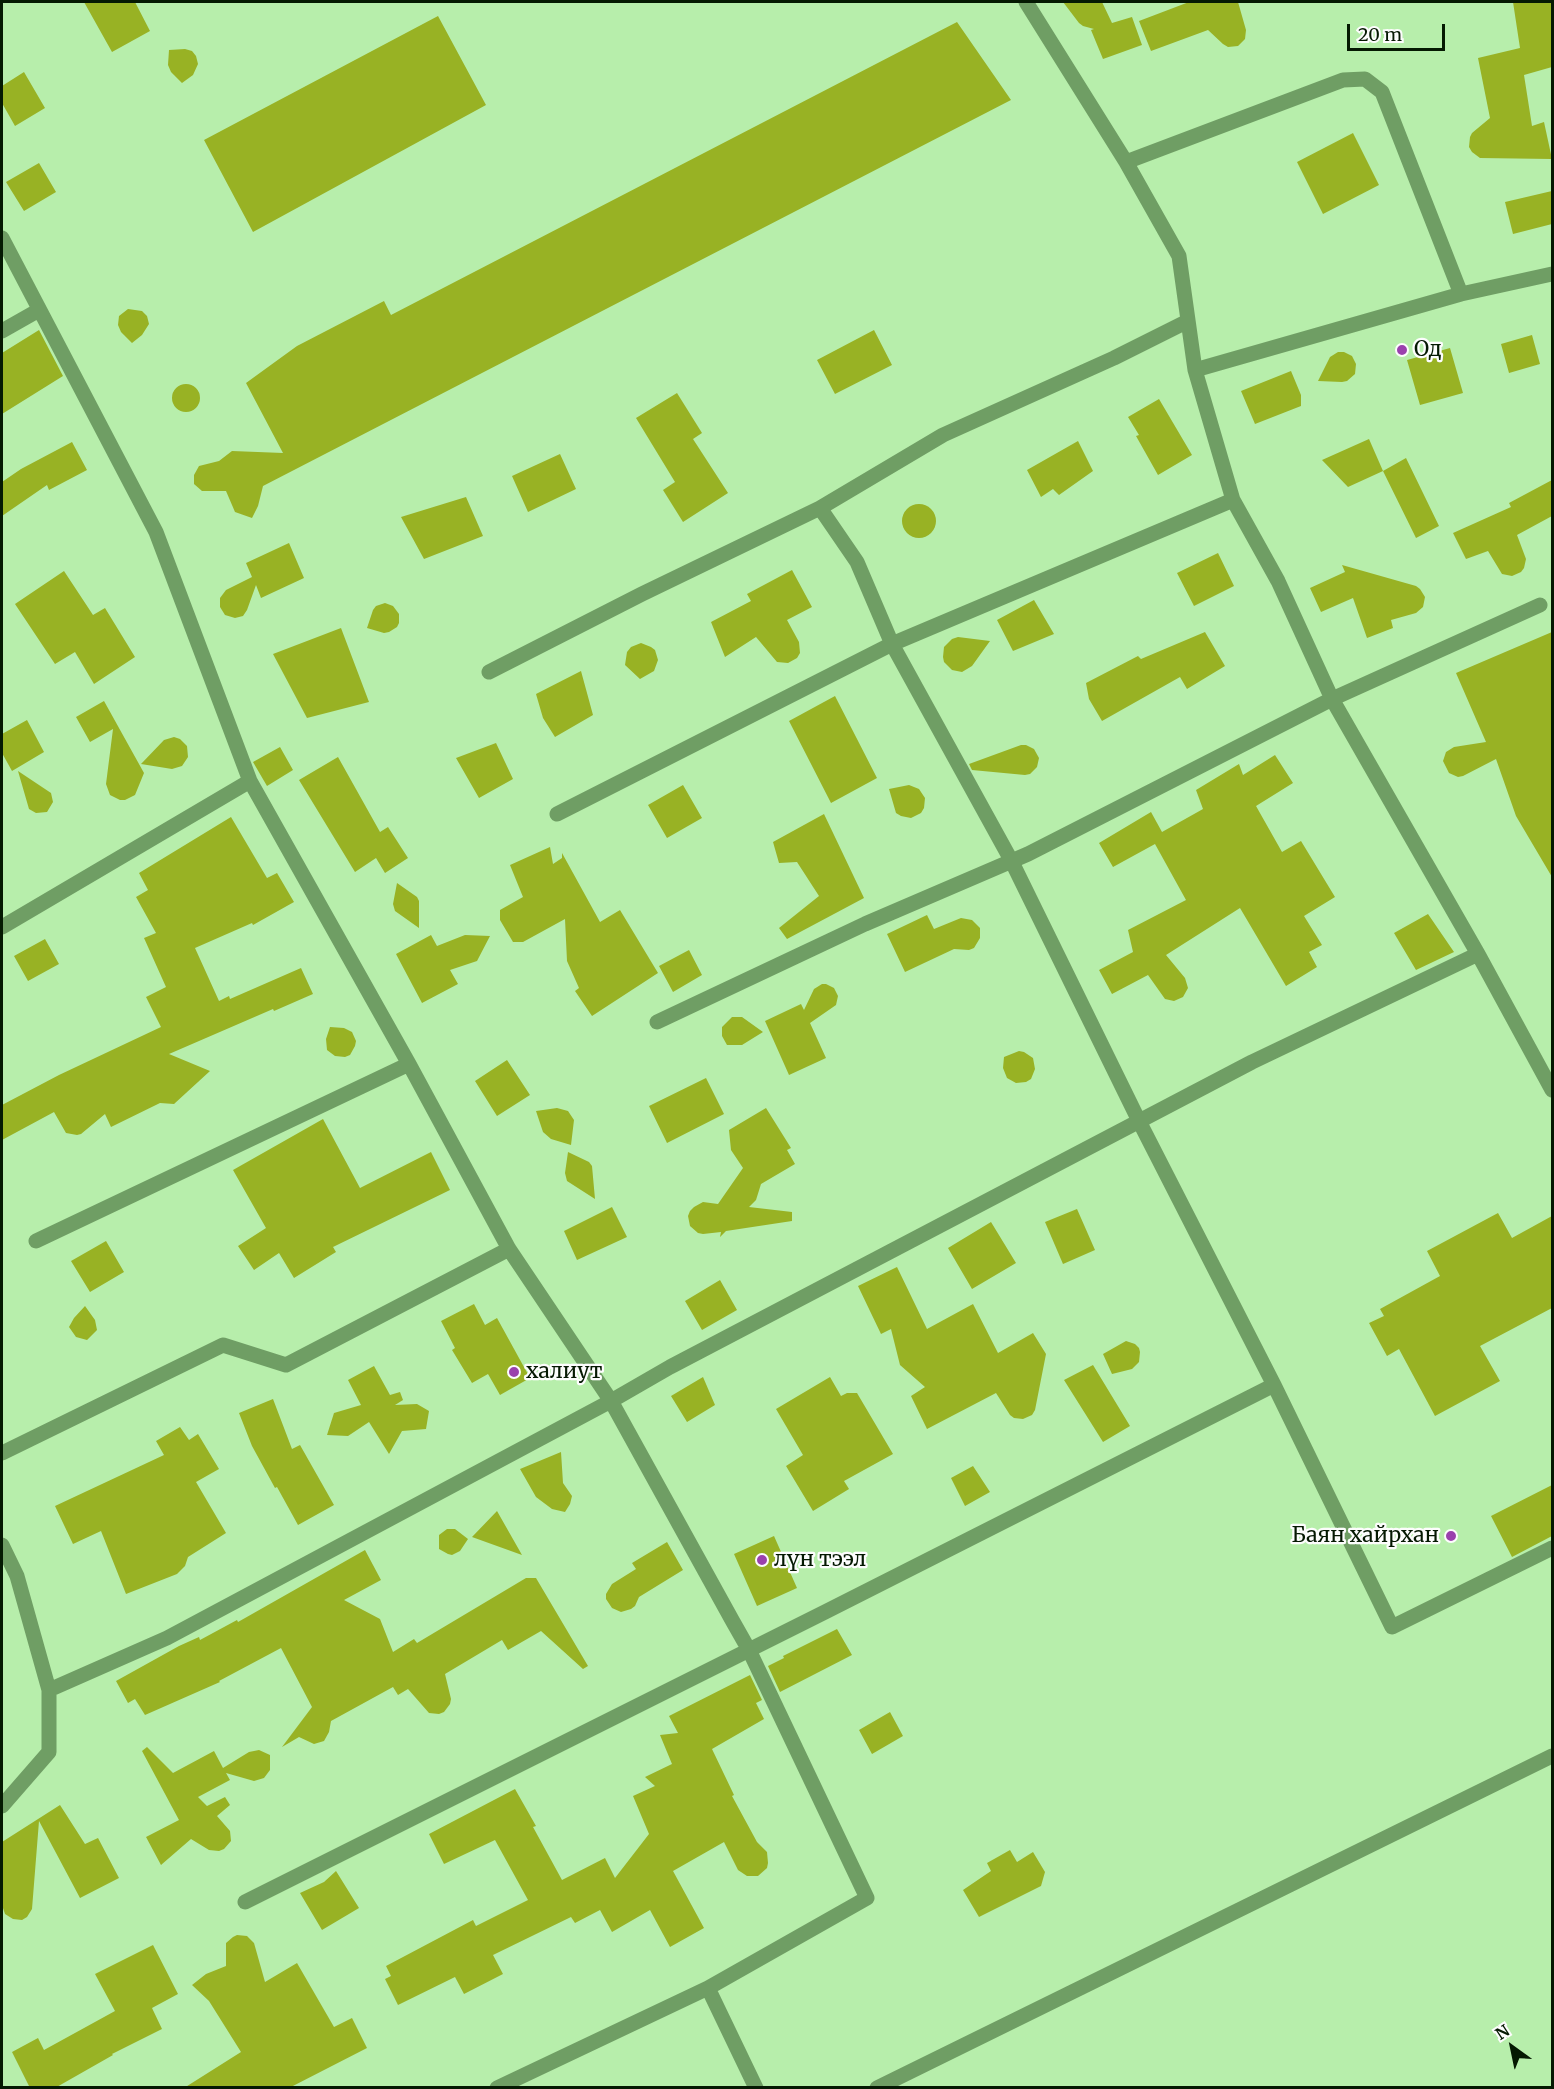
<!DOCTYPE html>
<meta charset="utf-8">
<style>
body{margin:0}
#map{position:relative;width:1554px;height:2089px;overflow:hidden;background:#b7eeab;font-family:Merriweather,serif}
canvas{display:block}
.frame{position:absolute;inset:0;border:3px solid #051902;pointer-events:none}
.north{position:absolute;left:1482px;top:2017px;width:60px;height:60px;-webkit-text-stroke:4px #fdfdfd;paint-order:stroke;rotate:327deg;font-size:16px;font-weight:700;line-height:24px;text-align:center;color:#051902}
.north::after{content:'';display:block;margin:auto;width:21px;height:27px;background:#051902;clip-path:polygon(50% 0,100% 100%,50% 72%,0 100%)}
.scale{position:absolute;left:1347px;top:24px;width:98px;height:27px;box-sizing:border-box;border:3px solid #051902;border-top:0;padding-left:8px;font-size:18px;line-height:21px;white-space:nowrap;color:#051902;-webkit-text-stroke:4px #fdfdfd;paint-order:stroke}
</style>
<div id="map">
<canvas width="1554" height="2089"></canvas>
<div class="frame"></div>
<div class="north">N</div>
<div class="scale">20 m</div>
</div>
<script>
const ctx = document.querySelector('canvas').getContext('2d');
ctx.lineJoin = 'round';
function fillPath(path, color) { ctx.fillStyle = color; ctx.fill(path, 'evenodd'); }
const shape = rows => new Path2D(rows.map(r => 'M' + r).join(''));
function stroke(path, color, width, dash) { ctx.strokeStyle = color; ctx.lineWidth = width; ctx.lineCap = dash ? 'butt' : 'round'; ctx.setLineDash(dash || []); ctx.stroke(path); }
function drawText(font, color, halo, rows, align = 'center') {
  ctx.font = font + ' Merriweather,serif'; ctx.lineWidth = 4.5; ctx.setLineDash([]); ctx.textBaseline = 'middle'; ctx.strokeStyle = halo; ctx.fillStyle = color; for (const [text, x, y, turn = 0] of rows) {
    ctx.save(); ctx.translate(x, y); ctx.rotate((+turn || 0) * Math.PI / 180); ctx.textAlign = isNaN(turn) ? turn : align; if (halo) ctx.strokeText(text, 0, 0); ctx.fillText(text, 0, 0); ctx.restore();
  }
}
const building = shape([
 [84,2,135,2,150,31,112,52],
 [1063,2,1102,2,1112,23,1132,17,1142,45,1103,59,1091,30,1094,29,1083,26,1079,23],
 [1189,2,1238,2,1246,30,1245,39,1238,46,1228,47,1223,44,1208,30,1151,51,1139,21],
 [1513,2,1552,2,1552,67,1524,75,1532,126,1544,122,1552,159,1480,158,1472,152,1469,147,1470,137,1472,133,1490,118,1478,58,1520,48],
 [438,16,486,105,253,232,204,140],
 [957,22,1011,100,263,486,258,506,252,518,235,512,226,491,202,491,194,484,194,475,199,466,219,461,232,451,283,453,246,383,297,346,384,301,391,315],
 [185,49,192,51,196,56,198,64,193,75,182,83,171,72,168,65,169,50],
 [24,72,45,108,15,126,2,103,2,86],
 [1353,133,1379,185,1323,214,1297,162],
 [39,163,56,192,24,211,6,182],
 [1552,191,1552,224,1513,234,1505,202],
 [128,309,142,311,147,316,149,324,142,335,132,343,121,332,118,325,119,316],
 [39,330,63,376,2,414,2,353],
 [874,330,892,365,835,394,817,360],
 [1532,335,1540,364,1509,373,1501,344],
 [1450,348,1463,393,1420,405,1407,360],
 [1338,352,1344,352,1352,356,1356,364,1355,374,1347,381,1342,382,1318,381,1330,357],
 [1291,371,1301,395,1301,406,1255,424,1241,391],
 '172 398a14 14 0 1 1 28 0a14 14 0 1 1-28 0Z',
 [677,393,702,433,693,439,728,493,683,522,663,490,675,482,636,418],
 [1159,399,1192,455,1158,475,1136,436,1139,435,1128,417],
 [1369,439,1383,471,1348,487,1322,460],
 [1078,441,1093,471,1059,495,1053,489,1041,497,1027,470],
 [72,442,87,470,49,490,47,485,2,516,2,482,21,469],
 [560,454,576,489,528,512,512,476],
 [1406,458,1439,526,1416,538,1383,471],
 [1552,480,1552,516,1517,535,1526,559,1524,568,1521,572,1512,576,1502,574,1488,551,1466,559,1453,533,1511,507,1509,503],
 [466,497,483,536,424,559,401,517],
 '902 521a17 17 0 1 1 34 0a17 17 0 1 1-34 0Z',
 [289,543,304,578,261,598,256,585,247,610,243,616,235,618,225,615,220,607,220,598,226,590,252,577,246,563],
 [1218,553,1234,586,1194,606,1177,573],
 [1342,565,1416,586,1420,589,1425,597,1423,607,1416,613,1391,620,1393,628,1367,638,1353,598,1321,612,1310,588,1345,572],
 [792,570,812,607,787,620,799,642,800,653,797,658,788,663,777,662,756,637,725,657,711,622,751,601,747,594],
 [64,571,93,615,105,608,135,657,94,684,75,652,55,664,15,604],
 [1034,600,1054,634,1013,651,997,620],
 [385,603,393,606,399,614,399,623,397,627,389,632,384,633,367,628,373,610,376,606],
 [341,628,369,702,307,718,273,654],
 [1205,632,1225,666,1187,689,1180,677,1102,721,1089,699,1086,683,1138,656,1141,659],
 [1552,632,1552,877,1516,816,1496,759,1463,776,1458,777,1449,773,1443,761,1446,752,1454,747,1486,742,1456,673],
 [958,637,990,641,972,666,962,672,952,670,944,662,943,657,944,647,952,639],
 [641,643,651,647,655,650,658,660,654,671,640,679,625,665,627,652,631,647],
 [581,671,593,715,555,737,543,718,536,694],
 [835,696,877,778,831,803,789,721],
 [104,701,144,773,135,795,125,800,120,800,110,795,106,784,113,729,90,742,76,717],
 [27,720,44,752,12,771,2,753,2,734],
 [174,737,180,739,187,746,188,757,182,766,172,769,141,764,164,740],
 [496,743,513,779,479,798,456,758],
 [1021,745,1026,745,1034,749,1039,758,1037,767,1030,774,1025,775,972,770,969,764],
 [280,747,293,770,267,786,253,762],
 [1275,755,1293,783,1256,806,1282,852,1301,841,1335,897,1304,916,1322,945,1309,952,1317,967,1286,986,1240,908,1166,955,1185,978,1188,988,1183,997,1174,1001,1165,999,1148,975,1112,994,1099,970,1133,952,1128,930,1186,900,1155,844,1113,867,1099,843,1151,812,1162,832,1203,809,1196,790,1239,764,1243,775],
 [338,757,380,832,388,827,408,858,385,873,376,858,355,872,299,780],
 [18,771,51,793,53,802,47,812,36,813,29,809],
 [683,785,702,818,667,838,648,805],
 [909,785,919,789,925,798,924,808,921,813,911,818,901,816,896,813,889,789],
 [824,814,864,898,787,939,779,928,819,896,797,862,779,863,773,842],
 [231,817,267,878,277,873,294,902,253,925,252,923,195,948,219,1001,229,996,230,999,301,968,313,994,274,1011,273,1009,169,1054,210,1071,174,1104,160,1103,111,1127,105,1114,81,1134,77,1135,66,1133,54,1112,2,1140,2,1105,59,1075,161,1027,146,997,166,987,144,938,156,933,136,897,148,890,139,873],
 [550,847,553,864,562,858,562,853,600,922,620,910,658,973,592,1016,575,991,579,988,567,961,565,919,523,942,513,942,500,920,500,910,523,897,510,865],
 [397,883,417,897,419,901,419,928,395,911,393,904],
 [1428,914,1454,952,1416,970,1394,933],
 [927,915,934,929,961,918,972,920,980,928,980,938,974,948,969,950,954,949,905,972,887,934],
 [431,935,437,946,465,935,490,936,477,961,450,970,458,984,422,1003,396,954],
 [45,939,59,964,28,981,14,956],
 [689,950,702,975,673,992,659,966],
 [822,984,826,984,834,988,838,996,836,1005,810,1023,826,1058,789,1075,765,1021,801,1004,804,1010,814,989],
 [732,1017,742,1017,763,1032,742,1045,727,1045,722,1036,722,1027],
 [330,1027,344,1028,352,1032,356,1041,355,1046,350,1055,345,1057,335,1056,327,1050,326,1039],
 [1019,1051,1024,1052,1033,1058,1035,1069,1031,1079,1026,1082,1016,1083,1007,1078,1003,1068,1004,1057],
 [507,1060,530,1095,497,1116,475,1081],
 [706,1078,724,1114,667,1143,649,1106],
 [557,1108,568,1111,574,1120,571,1145,551,1139,543,1132,536,1111],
 [766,1108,791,1148,787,1150,795,1164,761,1184,756,1200,749,1207,792,1212,792,1221,726,1231,720,1237,721,1232,703,1234,698,1233,690,1226,688,1216,690,1211,694,1207,703,1202,718,1204,743,1168,731,1150,729,1130],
 [323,1119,360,1188,431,1152,450,1190,333,1247,336,1252,294,1278,279,1253,254,1270,238,1246,266,1228,233,1170],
 [568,1152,589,1162,592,1166,595,1199,567,1181,565,1173],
 [612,1207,627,1237,577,1260,564,1231],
 [1077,1209,1095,1250,1063,1264,1045,1222],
 [1498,1213,1512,1238,1552,1216,1552,1308,1480,1346,1500,1381,1435,1416,1399,1349,1387,1356,1369,1323,1384,1316,1380,1309,1440,1276,1427,1251],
 [991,1222,1016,1263,972,1289,948,1248],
 [106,1241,124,1272,90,1292,71,1261],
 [897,1267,927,1329,973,1304,998,1353,1033,1333,1046,1354,1035,1410,1032,1415,1023,1419,1014,1418,1010,1415,996,1393,927,1429,911,1396,925,1387,900,1365,891,1329,881,1334,858,1286],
 [720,1280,737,1310,702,1330,685,1301],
 [474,1304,485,1325,497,1318,530,1378,500,1395,488,1374,472,1383,452,1350,455,1348,441,1321],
 [85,1306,95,1320,97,1330,87,1340,76,1337,69,1327,74,1318],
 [1126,1341,1135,1344,1139,1348,1140,1352,1139,1362,1132,1369,1112,1374,1103,1354],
 [1093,1365,1130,1426,1103,1442,1064,1380],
 [374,1366,390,1395,400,1392,403,1400,395,1405,417,1404,429,1411,426,1429,402,1431,389,1454,369,1422,348,1436,327,1435,334,1413,361,1405,348,1380],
 [703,1377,715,1405,687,1422,671,1396],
 [830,1377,841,1396,847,1393,857,1393,893,1454,844,1481,849,1489,813,1511,786,1466,803,1455,776,1409],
 [273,1399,292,1449,300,1445,334,1505,298,1525,277,1487,275,1488,252,1446,239,1413],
 [180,1427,189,1440,198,1434,219,1469,196,1482,226,1533,188,1557,185,1566,177,1574,126,1594,101,1531,73,1544,55,1506,164,1455,156,1441],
 [561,1452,563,1483,572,1496,570,1504,565,1512,552,1509,536,1497,520,1469],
 [973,1466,990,1492,965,1506,951,1478],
 [1552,1485,1552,1536,1512,1557,1491,1516],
 [497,1511,522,1555,472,1537],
 [447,1529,455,1529,468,1539,460,1551,452,1555,448,1554,439,1549,439,1535],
 [774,1536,797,1588,757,1606,734,1554],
 [667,1542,683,1570,639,1597,635,1606,631,1609,621,1612,612,1608,606,1599,606,1594,612,1584,636,1569,632,1563],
 [365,1550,381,1580,344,1600,380,1619,393,1652,414,1639,417,1643,526,1578,536,1578,588,1666,583,1669,541,1631,508,1650,502,1640,445,1674,451,1699,450,1704,444,1712,439,1714,429,1713,408,1689,398,1695,393,1687,331,1721,329,1732,324,1741,314,1744,299,1737,282,1747,312,1707,281,1648,219,1681,220,1682,145,1715,135,1699,128,1703,116,1681,179,1646,199,1637,200,1640,237,1620,238,1622],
 [837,1629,852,1655,780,1692,768,1666,784,1658,783,1656],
 [750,1675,762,1700,756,1703,764,1719,712,1749,734,1795,732,1796,757,1842,767,1852,768,1863,767,1868,758,1876,747,1876,738,1870,724,1842,673,1871,704,1928,670,1947,650,1910,612,1932,600,1910,575,1923,571,1917,493,1955,503,1974,464,1994,455,1977,398,2005,385,1979,391,1976,386,1966,473,1920,476,1926,528,1900,495,1840,444,1864,429,1834,515,1789,536,1826,533,1827,562,1880,605,1858,615,1878,649,1834,633,1796,655,1786,645,1777,672,1764,660,1735,678,1733,669,1716],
 [890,1712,903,1736,872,1754,859,1730],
 [147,1747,173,1773,214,1751,223,1768,249,1752,259,1750,270,1755,270,1770,264,1778,254,1781,226,1773,230,1780,198,1797,207,1806,225,1797,230,1805,217,1816,230,1831,231,1841,224,1849,219,1851,209,1850,191,1839,161,1865,146,1837,179,1820,142,1751],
 [60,1805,85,1844,98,1838,119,1878,80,1898,39,1821,32,1909,27,1917,22,1920,13,1919,5,1914,2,1905,2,1842],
 [1010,1850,1017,1862,1033,1852,1045,1872,1041,1886,979,1917,963,1890,991,1871,987,1863],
 [336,1871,359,1908,322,1930,300,1893,324,1882],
 [237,1935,247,1936,254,1943,265,1982,297,1963,334,2027,352,2018,367,2048,289,2088,184,2088,241,2052,209,2001,192,1985,206,1974,226,1966,226,1943,233,1937],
 [153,1945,178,1994,152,2008,162,2029,112,2054,113,2055,55,2088,30,2088,12,2052,38,2038,44,2050,115,2011,95,1974]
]);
const street = shape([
 [1026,2,1126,162,1179,256,1195,370,1461,294,1552,274],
 [1126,162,1343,80,1365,79,1382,92,1461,294],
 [2,238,156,532,250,781,409,1064,509,1249,611,1401,732,1620,749,1650,867,1898,708,1988,497,2088],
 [2,331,39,310],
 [1195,370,1233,500,1278,581,1332,699,1478,954,1552,1090],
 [820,508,943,435,1114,358,1188,321],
 [489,672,642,594,820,508,857,562,892,644,1011,860,1139,1121,1274,1385,1392,1627,1552,1548],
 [557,814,892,644,1233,500],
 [2,927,250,781],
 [657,1022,865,924,1028,854,1332,699,1540,605],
 [36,1241,409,1064],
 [2,1453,223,1345,286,1365,509,1249],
 [2,1545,17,1576,49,1690,49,1752,2,1806],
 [49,1690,167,1638,611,1401,670,1367,1252,1062,1478,954],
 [245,1902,825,1612,1274,1385],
 [708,1988,756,2088],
 [877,2088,1552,1756]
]);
const markers = [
 [1402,350,6,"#9a41ad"],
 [514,1372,6,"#9a41ad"],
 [1451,1536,6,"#9a41ad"],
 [762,1560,6,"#9a41ad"]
];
const poiNames = [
 ["Од",1414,350],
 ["халиут",526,1372],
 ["Баян хайрхан",1439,1536,"right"],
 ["лүн тээл",774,1560]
];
fillPath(building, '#98b224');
stroke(street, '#6f9e64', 15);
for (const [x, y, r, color] of markers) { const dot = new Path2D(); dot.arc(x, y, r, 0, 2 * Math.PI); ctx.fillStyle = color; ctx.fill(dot); stroke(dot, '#fdfdfd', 2); }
drawText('21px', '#051902', '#fdfdfd', poiNames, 'left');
</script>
